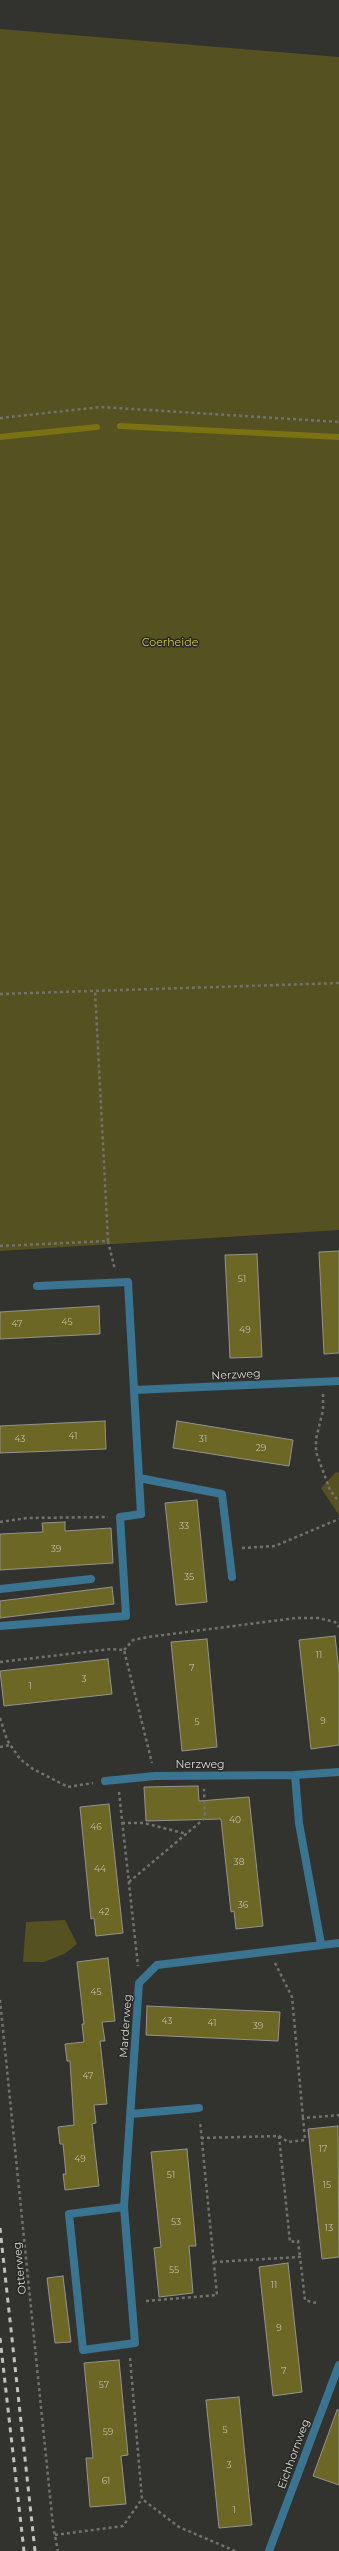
<!DOCTYPE html>
<style>
body{margin:0}
canvas{display:block;background:#32322f}
</style>
<canvas width="339" height="2551"></canvas>
<script>
const ctx = document.querySelector('canvas').getContext('2d');
ctx.lineJoin = 'round';
function fillPath(path, color) { ctx.fillStyle = color; ctx.fill(path, 'evenodd'); }
const shape = rows => new Path2D(rows.map(r => 'M' + r).join(''));
function stroke(path, color, width, dash) { ctx.strokeStyle = color; ctx.lineWidth = width; ctx.lineCap = dash ? 'butt' : 'round'; ctx.setLineDash(dash || []); ctx.stroke(path); }
function drawText(font, color, halo, rows, align = 'center') {
  ctx.font = font + ' Montserrat,sans-serif'; ctx.lineWidth = 3; ctx.setLineDash([]); ctx.textBaseline = 'middle'; ctx.strokeStyle = halo; ctx.fillStyle = color; for (const [text, x, y, turn = 0] of rows) {
    ctx.save(); ctx.translate(x, y); ctx.rotate((+turn || 0) * Math.PI / 180); ctx.textAlign = isNaN(turn) ? turn : align; if (halo) ctx.strokeText(text, 0, 0); ctx.fillText(text, 0, 0); ctx.restore();
  }
}
const green = shape([
 [0,29,339,57,339,1230,0,1251],
 [336,1472,339,1473,339,1515,321,1488],
 [65,1920,77,1944,64,1954,44,1962,23,1962,26,1922]
]);
const stream = shape([
 [120,426,339,437],
 [0,437,97,427]
]);
const building = shape([
 [339,1251,339,1353,324,1354,319,1252,339,1251],
 [257,1254,262,1357,230,1358,225,1255,257,1254],
 [99,1306,100,1334,0,1339,0,1312,99,1306],
 [105,1421,106,1449,0,1453,0,1426,105,1421],
 [177,1421,293,1440,289,1466,173,1448,177,1421],
 [197,1500,207,1602,176,1605,165,1503,197,1500],
 [65,1522,65,1531,111,1528,113,1563,0,1570,0,1534,43,1532,42,1523,65,1522],
 [112,1587,114,1604,0,1618,0,1601,112,1587],
 [335,1636,339,1671,339,1745,311,1749,299,1640,335,1636],
 [207,1639,217,1747,182,1751,171,1642,207,1639],
 [108,1659,112,1694,4,1706,0,1671,108,1659],
 [198,1786,199,1801,249,1797,263,1926,236,1929,234,1911,231,1912,221,1819,146,1821,144,1787,198,1786],
 [109,1804,123,1933,96,1936,94,1918,91,1919,80,1807,109,1804],
 [108,1958,115,2021,102,2022,105,2041,100,2041,107,2104,94,2105,96,2123,92,2124,99,2186,65,2190,63,2174,66,2174,63,2144,60,2144,58,2127,74,2125,70,2061,67,2061,65,2044,84,2042,82,2024,84,2024,77,1962,108,1958],
 [147,2006,280,2012,278,2041,146,2035,147,2006],
 [338,2126,339,2257,322,2259,308,2129,338,2126],
 [187,2149,196,2246,189,2246,193,2293,159,2297,154,2248,161,2247,151,2152,187,2149],
 [288,2263,302,2392,273,2396,259,2267,288,2263],
 [63,2276,71,2342,55,2343,47,2278,63,2276],
 [119,2360,128,2455,121,2456,126,2504,90,2507,86,2458,93,2458,84,2363,119,2360],
 [239,2397,252,2525,219,2528,206,2400,239,2397],
 [337,2410,339,2410,339,2485,313,2476,337,2410]
]);
const path = shape([
 [0,418,101,407,339,422],
 [0,994,339,983],
 [108,1241,115,1270],
 [0,1246,108,1241,95,990],
 [323,1394,323,1410,316,1439,316,1452,330,1490,339,1502],
 [0,1522,27,1518,108,1517],
 [242,1548,275,1546,339,1519],
 [124,1650,133,1640,148,1637,296,1618,318,1618,335,1622,339,1627],
 [0,1662,111,1649,124,1650,152,1763],
 [0,1718,7,1740,20,1759,33,1769,68,1787,93,1783],
 [0,1747,10,1745],
 [119,1792,138,1966],
 [122,1823,144,1823,187,1834],
 [129,1882,205,1818,204,1789],
 [275,1963,292,1997,303,2118],
 [0,2000,53,2526,58,2551],
 [279,2136,290,2242,298,2241,300,2257],
 [201,2138,279,2136,288,2142,305,2140,303,2118,339,2115],
 [214,2262,300,2257,305,2300,316,2303],
 [146,2301,217,2295,200,2121],
 [130,2358,142,2499,179,2527,235,2551],
 [55,2535,123,2526,142,2499]
]);
const service = shape([
 [139,1478,222,1494,232,1577],
 [0,1589,91,1579],
 [0,1626,126,1616,120,1517,141,1514],
 [131,2114,199,2108],
 [124,2207,135,2343,83,2350,69,2214,124,2207]
]);
const minor = shape([
 [37,1286,128,1282,134,1390],
 [141,1514,134,1390,339,1381],
 [295,1775,299,1823,321,1944],
 [105,1781,155,1776,295,1775,339,1772],
 [124,2207,139,1983,157,1965,339,1943],
 [269,2551,339,2365]
]);
const rail = shape([
 [0,2228,35,2551],
 [0,2338,24,2551]
]);
const numberNames = [
 ["51",242,1279],
 ["45",67,1322],
 ["47",17,1324],
 ["49",245,1330],
 ["41",73,1436],
 ["43",20,1439],
 ["31",203,1439],
 ["29",261,1448],
 ["33",184,1526],
 ["39",56,1549],
 ["35",189,1577],
 ["11",319,1655],
 ["7",192,1668],
 ["3",84,1679],
 ["1",30,1686],
 ["9",323,1721],
 ["5",197,1722],
 ["40",235,1820],
 ["46",96,1827],
 ["38",239,1862],
 ["44",100,1869],
 ["36",243,1905],
 ["42",104,1912],
 ["45",96,1992],
 ["43",167,2021],
 ["41",212,2023],
 ["39",258,2026],
 ["47",88,2076],
 ["17",323,2149],
 ["49",80,2159],
 ["51",171,2175],
 ["15",327,2185],
 ["53",176,2222],
 ["13",329,2228],
 ["55",174,2270],
 ["11",274,2285],
 ["9",279,2328],
 ["7",284,2371],
 ["57",104,2385],
 ["5",225,2430],
 ["59",108,2432],
 ["3",229,2465],
 ["61",106,2481],
 ["1",234,2510]
];
const parkNames = [
 ["Coerheide",170,643]
];
const streetNames = [
 ["Nerzweg",236,1375,-3],
 ["Nerzweg",200,1765],
 ["Marderweg",126,2026,-86],
 ["Otterweg",20,2268,-96],
 ["Eichhornweg",294,2454,-70]
];
fillPath(green, '#555121');
stroke(stream, '#7a7112', 6);
fillPath(building, '#6d6725');
stroke(building, '#93938f', 1);
stroke(path, '#71716e', 2.5, [3, 3]);
stroke(service, '#3a7491', 8);
stroke(minor, '#3a7491', 8);
stroke(rail, '#c0c0be', 3, [5, 5]);
drawText('9px', '#c0beac', null, numberNames);
drawText('11px', '#d4ca54', '#282825', parkNames);
drawText('11px', '#dbdbd9', '#282825', streetNames);
</script>
